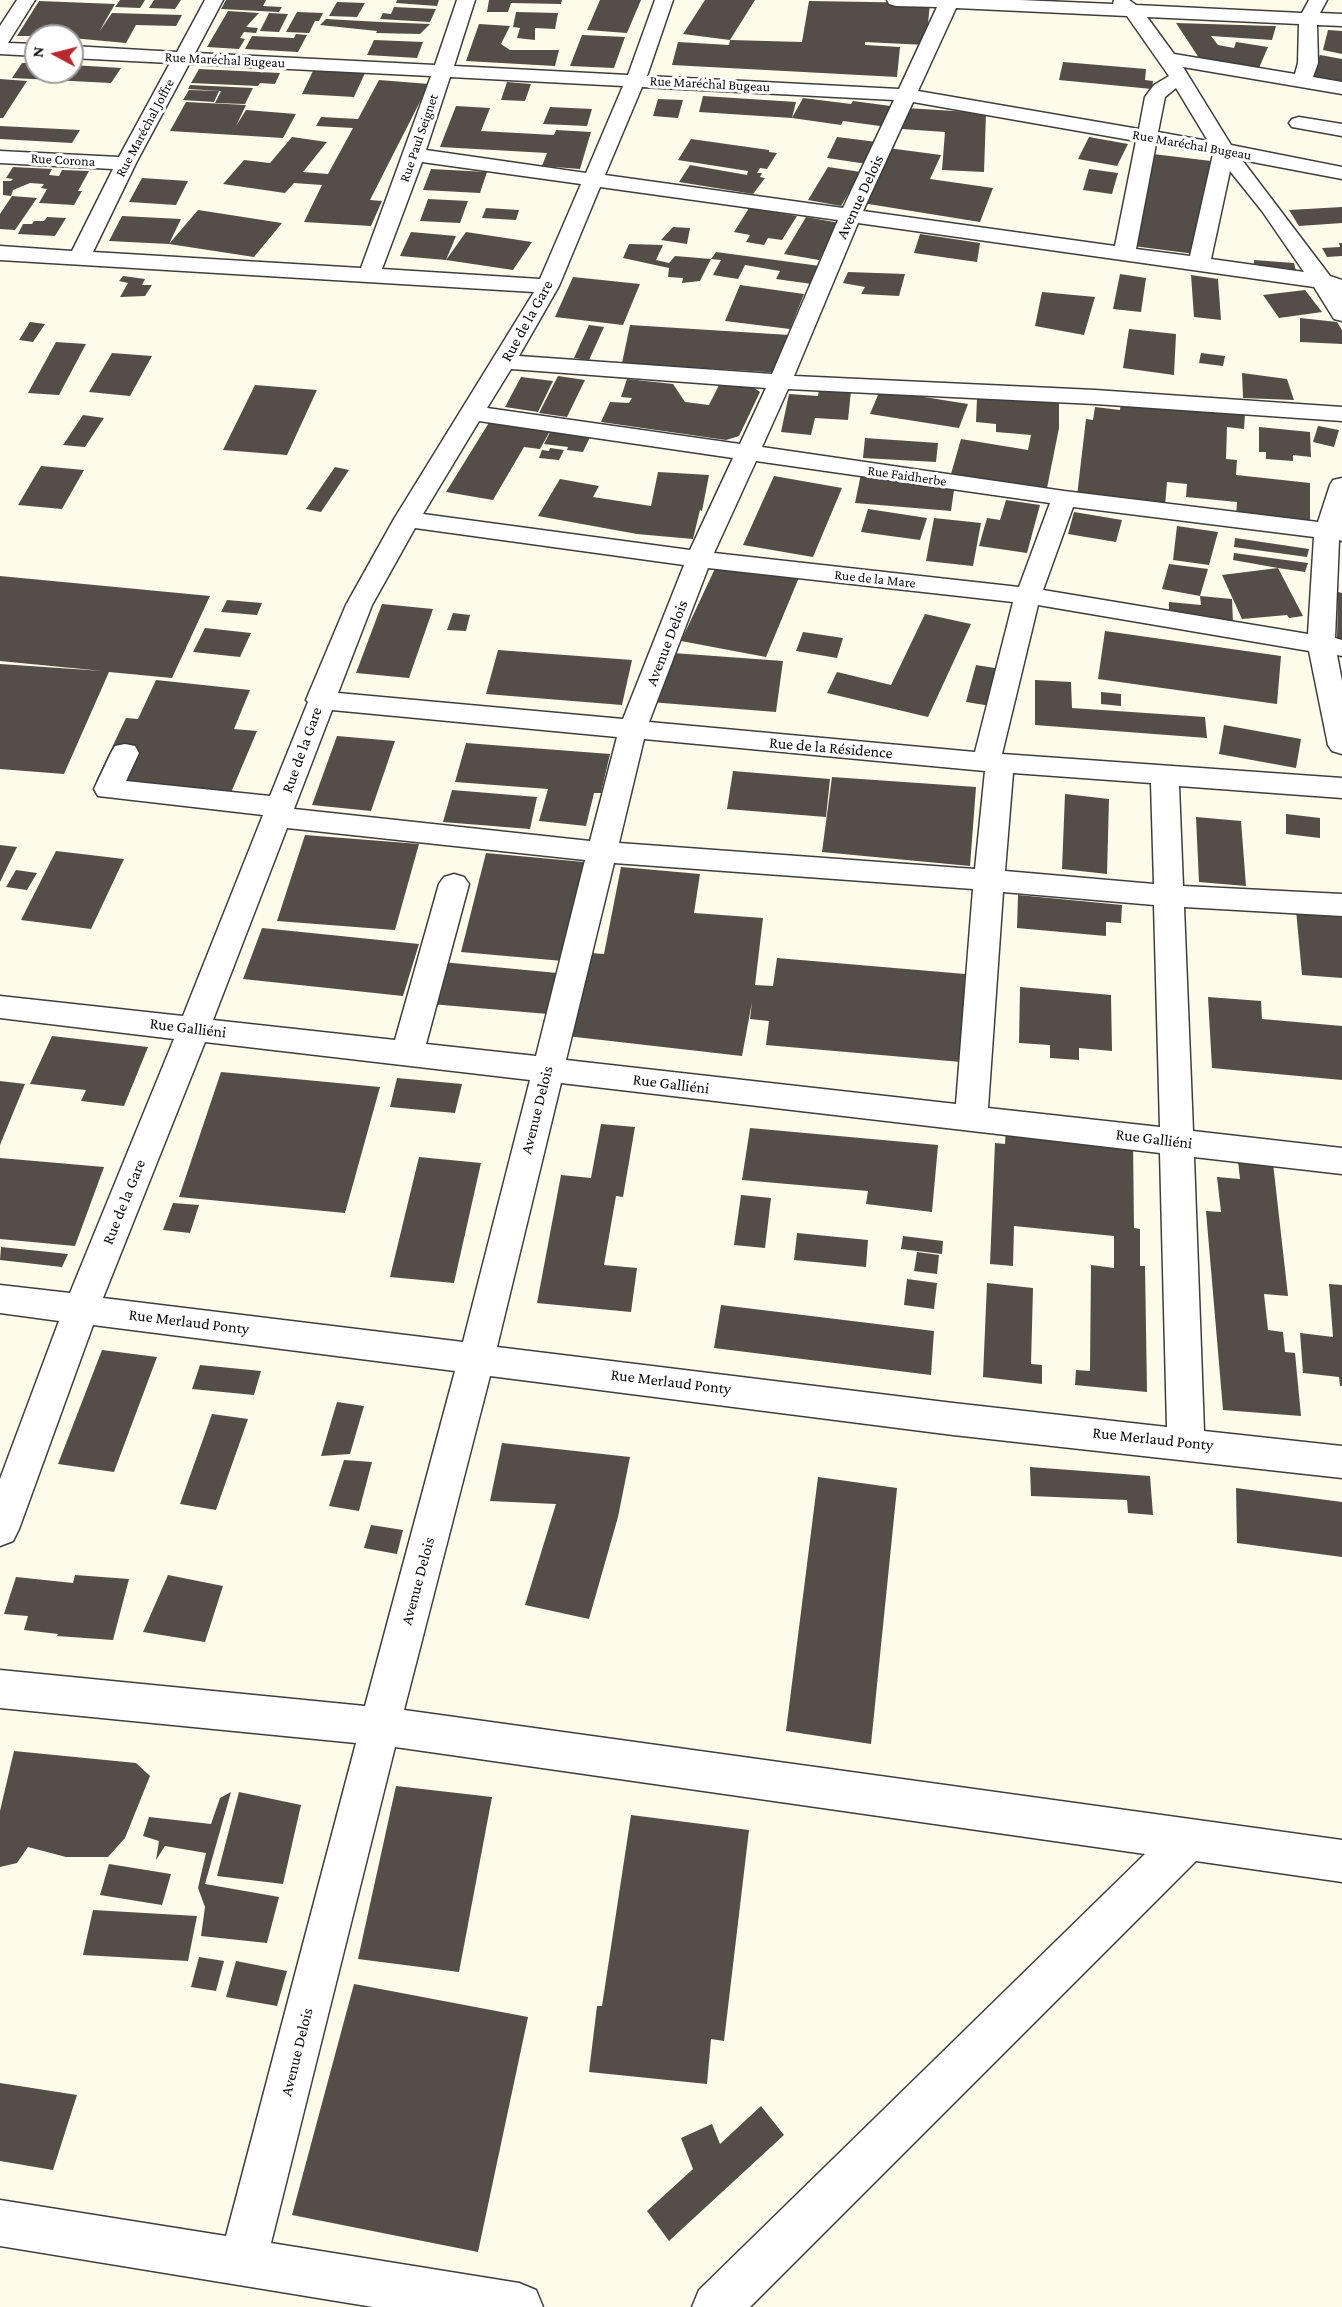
<!DOCTYPE html>
<meta charset="utf-8">
<style>
body{margin:0}
#map{position:relative;width:1342px;height:2307px;overflow:hidden;background:#fffbea;font-family:"Crimson Pro",serif}
canvas{display:block}
.north{position:absolute;left:24px;top:24px;width:60px;height:60px;box-sizing:border-box;background:#fff;border:2px solid #9d9d9d;border-radius:50%;rotate:277deg;font-size:16px;font-weight:700;line-height:24px;text-align:center;color:#0b0b0b}
.north::after{content:'';display:block;margin:auto;width:21px;height:27px;background:#b7282c;clip-path:polygon(50% 0,100% 100%,50% 72%,0 100%)}
</style>
<div id="map">
<canvas width="1342" height="2307"></canvas>
<div class="north">N</div>
</div>
<script>
const ctx = document.querySelector('canvas').getContext('2d');
ctx.lineJoin = 'round';
function fillPath(path, color) { ctx.fillStyle = color; ctx.fill(path, 'evenodd'); }
const shape = rows => new Path2D(rows.map(r => 'M' + r).join(''));
function stroke(path, color, width, dash) { ctx.strokeStyle = color; ctx.lineWidth = width; ctx.lineCap = dash ? 'butt' : 'round'; ctx.setLineDash(dash || []); ctx.stroke(path); }
function drawText(font, color, halo, rows, align = 'center') {
  ctx.font = font + ' "Crimson Pro",serif'; ctx.lineWidth = 6; ctx.setLineDash([]); ctx.textBaseline = 'middle'; ctx.strokeStyle = halo; ctx.fillStyle = color; for (const [text, x, y, turn = 0] of rows) {
    ctx.save(); ctx.translate(x, y); ctx.rotate((+turn || 0) * Math.PI / 180); ctx.textAlign = isNaN(turn) ? turn : align; if (halo) ctx.strokeText(text, 0, 0); ctx.fillText(text, 0, 0); ctx.restore();
  }
}
const building = shape([
 [120,0,145,0,140,8,115,7],
 [154,0,181,0,175,9,149,8],
 [226,0,266,0,263,6,282,7,279,12,221,9],
 [397,0,439,0,437,6,396,3],
 [489,0,562,0,561,4,511,3,508,12,487,12],
 [600,0,641,0,627,33,587,30],
 [705,0,755,0,730,40,683,34],
 [39,1,115,4,99,32,112,13,182,15,176,26,136,25,126,43,72,38,72,36,17,36],
 [809,1,930,3,926,45,865,42,865,45,900,47,897,77,672,65,678,42,729,45,730,40,802,42],
 [337,2,365,3,357,17,329,16],
 [394,7,436,9,430,22,380,19,383,13,391,14],
 [228,11,259,13,246,27,258,28,256,33,244,32,240,38,245,39,239,49,207,47],
 [297,12,323,13,319,21,315,21,309,33,286,32],
 [516,12,558,13,555,29,535,28,535,40,517,38,520,28,513,27],
 [269,13,288,14,279,32,260,31],
 [326,19,380,22,430,24,420,34,376,33,377,31,320,25],
 [1176,23,1272,26,1276,26,1272,40,1211,36,1218,45,1234,48,1236,42,1268,47,1259,68,1199,58],
 [479,24,510,26,501,44,510,50,559,50,555,66,466,61],
 [1328,30,1342,31,1342,54,1323,50],
 [296,34,307,35,298,52,245,49,252,36,294,38],
 [582,35,625,37,614,68,570,66],
 [374,40,423,42,417,58,367,55],
 [1320,55,1342,59,1342,84,1318,80,1310,74],
 [1063,62,1146,69,1145,80,1153,81,1152,89,1059,80],
 [22,63,36,63,36,72,72,72,72,65,121,68,111,83,12,78],
 [199,69,280,73,275,84,260,83,258,86,191,83],
 [313,71,365,73,354,97,302,94],
 [0,79,27,81,3,118,0,118],
 [379,80,429,84,370,200,382,201,371,226,304,222,322,185,294,183,285,193,223,184,244,160,270,163,292,137,327,142,303,172,328,174,353,128,316,126,321,117,358,119],
 [507,82,531,84,525,101,501,100],
 [190,85,253,88,245,104,215,103,221,91,188,89],
 [189,90,219,91,214,102,183,100],
 [703,96,796,102,792,118,699,112],
 [803,98,851,104,853,101,906,108,986,113,984,172,942,170,945,132,902,129,843,121,841,125,792,118],
 [658,99,683,100,678,118,653,116],
 [186,102,246,105,236,126,246,110,296,114,283,138,170,131],
 [456,106,490,108,481,131,554,135,556,130,591,132,580,169,542,166,547,153,440,147],
 [550,107,592,109,587,126,543,124],
 [0,126,80,130,72,143,0,139],
 [837,137,877,142,867,164,827,158],
 [1089,137,1128,144,1117,166,1078,159],
 [691,139,769,150,769,152,777,153,767,169,760,168,757,173,762,173,760,177,765,178,753,194,679,182,690,165,747,175,748,171,678,160],
 [888,148,941,155,930,179,993,188,980,222,862,203],
 [1153,154,1211,161,1195,254,1133,246],
 [13,167,52,169,49,175,59,176,62,170,89,171,78,191,82,191,74,205,39,203,47,189,41,188,44,184,30,183,13,190,11,196,3,195,3,181,11,181,13,179,6,178],
 [828,167,861,172,841,206,808,200],
 [431,169,487,172,480,193,423,190],
 [1089,169,1118,173,1112,194,1083,190],
 [142,178,188,181,176,205,129,202],
 [12,196,37,198,15,230,0,229,0,214],
 [428,199,468,201,460,223,420,221],
 [1342,207,1342,223,1299,226,1289,210],
 [486,208,519,210,516,220,482,218],
 [749,208,797,216,782,240,768,238,764,245,746,242,750,235,734,232],
 [198,210,282,223,254,257,169,244,109,241,122,216,181,219,169,244],
 [47,217,66,218,55,236,18,234,23,224,32,224,34,221,44,221],
 [806,217,840,223,819,260,784,254],
 [673,227,690,228,687,244,661,240],
 [411,232,456,236,446,260,400,256],
 [466,232,532,242,513,270,446,260],
 [920,234,980,243,977,262,914,253],
 [1339,243,1342,243,1342,256,1327,257,1322,248,1340,247],
 [629,244,663,245,656,260,669,263,675,256,711,259,700,281,682,283,683,278,668,277,669,268,623,258],
 [716,252,820,266,812,284,776,279,780,271,745,265,738,279,713,275,721,260,711,259],
 [1254,260,1294,263,1296,271,1254,268],
 [848,272,905,274,899,296,861,294,865,287,843,283],
 [1120,274,1146,278,1141,312,1113,309],
 [1191,275,1218,279,1221,320,1194,317],
 [123,276,145,279,142,285,152,285,145,296,120,297,128,283,119,281],
 [573,277,640,284,623,325,555,317],
 [740,285,804,294,790,329,725,321],
 [1305,290,1322,312,1279,318,1263,295],
 [1042,292,1095,297,1084,335,1035,326],
 [1300,318,1337,322,1342,330,1342,344,1300,342],
 [30,322,45,324,33,342,19,340],
 [589,325,604,327,589,360,574,358],
 [630,325,789,335,783,373,622,363],
 [1129,329,1176,334,1174,375,1123,368],
 [56,342,86,344,59,395,28,393],
 [112,353,152,356,130,396,89,392],
 [1201,353,1225,356,1223,366,1199,363],
 [1242,373,1287,379,1294,400,1243,398],
 [558,376,585,380,567,417,539,413],
 [521,377,553,381,538,412,505,407],
 [627,379,673,384,685,402,709,405,719,385,753,387,760,392,739,436,726,440,601,422,610,402,629,403,632,398,621,397],
 [255,385,317,390,287,455,223,450],
 [819,389,851,391,848,420,815,418,811,435,781,432,789,394,818,396],
 [880,390,968,404,959,428,870,414],
 [977,398,1059,402,1059,428,1047,488,951,474,961,439,1028,450,1031,435,996,432,996,424,976,422],
 [1121,402,1245,414,1244,429,1227,427,1226,459,1237,460,1236,475,1310,483,1310,524,1236,517,1237,502,1186,497,1187,484,1167,482,1165,506,1077,496,1086,419,1093,420,1095,407,1120,410],
 [83,415,104,418,85,447,63,445],
 [490,421,550,431,540,449,524,447,493,500,446,492],
 [1318,426,1339,430,1334,447,1313,442],
 [1259,427,1310,432,1311,457,1293,455,1293,461,1266,459,1266,452,1259,452],
 [550,432,590,437,583,452,567,450,568,447,544,444],
 [865,438,938,443,936,462,863,458],
 [550,448,564,450,559,460,539,458,542,450,549,451],
 [41,466,84,470,62,509,18,505],
 [335,467,349,470,321,512,306,509],
 [658,472,709,475,702,511,700,510,693,539,637,534,538,516,560,479,599,486,593,497,651,506],
 [861,474,955,483,951,511,855,503],
 [774,476,842,488,813,557,743,545],
 [1006,500,1040,505,1027,553,979,546,987,518,1000,520],
 [868,509,927,518,920,540,861,532],
 [1074,512,1122,520,1116,542,1068,534],
 [934,518,981,523,973,566,926,561],
 [1177,526,1218,532,1209,565,1173,560],
 [1235,538,1309,549,1307,557,1234,547],
 [1234,553,1308,563,1305,572,1278,568,1303,616,1289,618,1287,615,1242,619,1222,575,1278,568,1233,560],
 [719,560,800,575,766,657,681,641],
 [1169,564,1208,569,1200,596,1162,589],
 [0,576,210,596,172,678,109,672,64,774,0,769,0,664,103,671,0,661],
 [1338,592,1342,593,1342,640,1337,639],
 [1200,596,1232,599,1233,623,1169,617,1169,602,1201,605],
 [227,600,262,603,257,615,221,612],
 [382,604,433,609,409,678,356,673],
 [453,613,470,615,466,631,447,630],
 [925,614,971,624,928,717,827,693,837,672,891,685],
 [205,628,251,633,240,657,193,652],
 [1105,631,1281,656,1277,704,1098,679],
 [803,632,843,638,837,658,796,651],
 [498,650,632,660,622,705,486,694],
 [659,652,783,661,776,712,650,702],
 [976,665,1001,669,991,706,966,702],
 [156,680,250,690,234,729,257,731,230,795,96,781,126,718,138,719],
 [1035,680,1071,682,1072,708,1205,717,1207,738,1035,725],
 [1101,692,1121,694,1121,706,1101,704],
 [1224,725,1301,739,1296,768,1219,754],
 [337,736,395,741,371,811,312,805],
 [466,743,610,754,601,793,594,793,586,826,539,821,548,789,455,782],
 [733,771,830,779,826,817,727,809],
 [832,777,976,787,970,866,822,852],
 [452,790,537,797,530,829,443,822],
 [1065,794,1109,799,1107,874,1062,869],
 [1286,814,1320,818,1320,838,1286,834],
 [1196,817,1241,821,1246,886,1199,882],
 [305,835,419,844,395,930,277,921],
 [0,845,17,847,0,882],
 [56,851,124,859,91,929,21,920],
 [486,853,584,862,563,961,461,952],
 [621,867,700,874,694,913,763,918,755,985,773,986,777,958,965,974,961,1062,766,1045,769,1021,750,1019,752,1002,742,1056,558,1035,578,952,604,954],
 [16,870,37,873,27,890,6,887],
 [1018,895,1122,905,1121,923,1106,922,1106,936,1017,928],
 [1296,910,1342,914,1342,978,1302,975],
 [262,928,419,944,403,996,243,979],
 [442,962,557,973,548,1014,431,1004],
 [1020,987,1111,995,1112,1051,1079,1048,1079,1060,1050,1058,1050,1045,1019,1043],
 [1208,997,1261,1001,1262,1019,1342,1026,1342,1080,1212,1068],
 [52,1036,148,1047,124,1106,81,1101,86,1090,30,1084],
 [221,1072,380,1087,345,1213,179,1197],
 [397,1078,462,1084,455,1113,390,1107],
 [0,1081,25,1084,0,1145],
 [601,1124,635,1127,623,1197,616,1196,604,1265,637,1268,631,1312,537,1303,561,1175,591,1178],
 [1006,1127,1133,1140,1134,1228,1140,1229,1140,1266,1145,1266,1147,1392,1075,1385,1076,1370,1090,1371,1091,1265,1114,1268,1114,1236,1014,1226,1013,1266,990,1264,995,1143,1005,1144],
 [750,1128,938,1145,932,1212,866,1204,868,1191,742,1180],
 [419,1157,481,1163,454,1283,390,1277],
 [0,1158,104,1167,75,1246,0,1239],
 [1238,1161,1273,1163,1288,1296,1264,1294,1268,1330,1283,1332,1285,1352,1295,1353,1301,1416,1223,1410,1206,1211,1221,1212,1217,1177,1240,1179],
 [741,1195,771,1198,765,1248,734,1245],
 [173,1203,199,1205,190,1233,163,1230],
 [797,1233,868,1240,866,1267,794,1260],
 [903,1236,943,1241,942,1254,901,1249],
 [1,1247,68,1254,62,1267,0,1260],
 [917,1252,939,1255,937,1274,914,1271],
 [907,1279,937,1283,934,1309,904,1305],
 [987,1283,1033,1288,1031,1364,1042,1365,1042,1384,983,1377],
 [1329,1284,1342,1285,1342,1386,1340,1386,1339,1377,1303,1373,1300,1333,1333,1337],
 [721,1305,934,1331,931,1375,714,1348],
 [102,1350,157,1357,114,1472,58,1464],
 [200,1365,261,1371,254,1395,192,1389],
 [337,1402,364,1406,350,1454,321,1456],
 [212,1414,248,1419,216,1510,180,1504],
 [502,1443,630,1457,618,1517,589,1619,525,1605,556,1504,490,1501],
 [344,1460,372,1462,359,1511,329,1506],
 [1030,1467,1150,1476,1153,1515,1128,1513,1127,1500,1031,1496],
 [818,1477,897,1488,871,1744,786,1731],
 [1236,1488,1342,1502,1342,1557,1237,1543],
 [371,1525,403,1530,397,1554,364,1548],
 [75,1575,129,1579,113,1640,57,1636,58,1634,24,1630,28,1616,4,1614,16,1577,73,1583],
 [168,1575,223,1586,205,1642,143,1632],
 [14,1751,136,1763,150,1776,125,1838,108,1857,66,1857,28,1847,17,1863,0,1867,0,1811],
 [396,1786,492,1797,459,1972,358,1959],
 [231,1792,205,1884,279,1897,267,1943,201,1936,205,1907,198,1888,206,1853,165,1846,156,1860,159,1841,143,1836,149,1817,211,1824,220,1798],
 [239,1792,301,1805,283,1884,217,1876],
 [631,1815,749,1830,724,2041,711,2039,707,2084,589,2072,597,2006,602,2006],
 [109,1864,171,1874,162,1905,100,1895],
 [93,1910,197,1916,188,1961,83,1955],
 [199,1957,224,1961,216,1991,191,1987],
 [236,1961,287,1971,277,2006,226,1997],
 [354,1984,528,2017,478,2252,292,2215],
 [0,2083,77,2095,53,2170,0,2161],
 [761,2106,784,2135,669,2241,647,2211,693,2169,681,2138,712,2124,720,2144]
]);
const minor = shape([
 [17,0,35,0,8,43,36,44,36,56,0,54,0,26,17,0],
 [205,0,223,0,195,53,435,65,457,0,475,0,454,66,628,75,655,0,673,0,647,76,899,89,937,7,896,6,889,4,887,0,1020,0,1113,4,1114,0,1129,0,1136,5,1302,13,1309,0,1327,0,1320,13,1342,14,1342,26,1317,25,1318,63,1313,77,1342,82,1342,94,1183,67,1231,145,1342,167,1342,179,1242,160,1330,276,1342,280,1342,321,1334,319,1314,287,858,223,794,376,1095,390,1342,407,1342,421,1095,404,788,389,762,447,1064,491,1318,522,1330,485,1333,480,1342,478,1342,541,1339,540,1335,638,1342,640,1342,656,1337,655,1342,681,1342,754,1332,751,1328,745,1309,651,1038,605,1002,754,1342,778,1342,798,1179,786,1183,886,1342,894,1342,916,1184,907,1193,1131,1342,1148,1342,1174,1194,1157,1204,1431,1342,1446,1342,1478,953,1435,490,1376,404,1710,1342,1840,1342,1882,1196,1861,750,2307,692,2307,699,2290,1145,1854,395,1747,271,2243,519,2283,536,2290,543,2307,373,2307,0,2246,0,2200,226,2236,356,1743,0,1708,0,1670,365,1706,455,1371,93,1325,19,1529,13,1541,0,1546,0,1479,59,1321,0,1313,0,1285,70,1293,174,1039,0,1018,0,996,183,1016,263,815,98,796,94,789,111,753,115,746,125,744,135,746,139,753,126,781,270,796,308,702,306,700,346,605,394,519,534,292,0,260,0,246,72,251,113,169,0,163,0,151,119,157,170,63,72,58,72,46,177,52,205,0],
 [956,8,1127,16,1169,76,1154,85,1145,97,1139,129,918,91,956,8],
 [1147,17,1299,24,1298,63,1295,74,1174,54,1147,17],
 [189,64,431,76,361,268,93,252,136,163,189,64],
 [450,77,623,86,586,173,426,150,450,77],
 [642,87,894,100,843,208,605,175,642,87],
 [1176,88,1208,141,1158,132,1165,97,1176,88],
 [913,102,1136,141,1115,246,863,211,913,102],
 [1156,144,1213,154,1190,256,1136,249,1156,144],
 [422,162,581,184,540,279,382,269,422,162],
 [1230,171,1262,211,1304,272,1211,259,1230,171],
 [600,187,838,220,772,374,519,356,559,286,600,187],
 [511,369,766,388,740,444,487,408,511,369],
 [479,421,733,458,690,550,423,514,479,421],
 [756,461,1050,503,1019,587,714,553,756,461],
 [1073,507,1314,537,1308,634,1043,590,1073,507],
 [415,528,684,565,623,719,338,693,372,605,415,528],
 [708,568,1013,602,975,752,649,722,708,568],
 [332,710,617,737,590,841,294,809,332,710],
 [644,739,985,771,975,869,619,843,644,739],
 [1013,773,1151,783,1154,884,1005,871,1013,773],
 [287,828,585,860,536,1056,426,1044,469,884,464,877,454,874,444,877,439,884,395,1040,213,1020,287,828],
 [614,863,973,889,956,1104,566,1060,614,863],
 [1003,892,1154,905,1160,1127,988,1108,1003,892],
 [205,1042,530,1080,463,1342,103,1298,205,1042],
 [561,1083,1160,1153,1167,1427,953,1403,497,1347,561,1083],
 [1299,117,1342,124,1342,136,1292,127,1289,123,1292,119,1299,117]
]);
const farStreetnames = [
 ["Rue Maréchal Bugeau",225,60,3],
 ["Rue Maréchal Bugeau",710,84,3],
 ["Rue Maréchal Joffre",145,128,-62],
 ["Rue Paul Seignet",419,138,-71],
 ["Rue Maréchal Bugeau",1192,145,10],
 ["Rue Corona",63,160,3],
 ["Rue Faidherbe",907,476,8],
 ["Rue de la Mare",875,579,6]
];
const streetNames = [
 ["Avenue Delois",860,197,-65],
 ["Rue de la Gare",527,321,-61],
 ["Avenue Delois",667,643,-69],
 ["Rue de la Résidence",831,748,5],
 ["Rue de la Gare",302,750,-70],
 ["Rue Galliéni",188,1028,7],
 ["Rue Galliéni",671,1084,7],
 ["Avenue Delois",537,1110,-76],
 ["Rue Galliéni",1154,1139,7],
 ["Rue de la Gare",124,1202,-68],
 ["Rue Merlaud Ponty",189,1322,7],
 ["Rue Merlaud Ponty",671,1382,7],
 ["Rue Merlaud Ponty",1153,1439,6],
 ["Avenue Delois",418,1581,-75],
 ["Avenue Delois",297,2052,-76]
];
fillPath(building, '#544d48');
stroke(minor, '#3e3e3e', 3);
fillPath(minor, '#fff');
drawText('14px', '#0b0b0b', '#fff', farStreetnames);
drawText('16px', '#0b0b0b', '#fff', streetNames);
</script>
